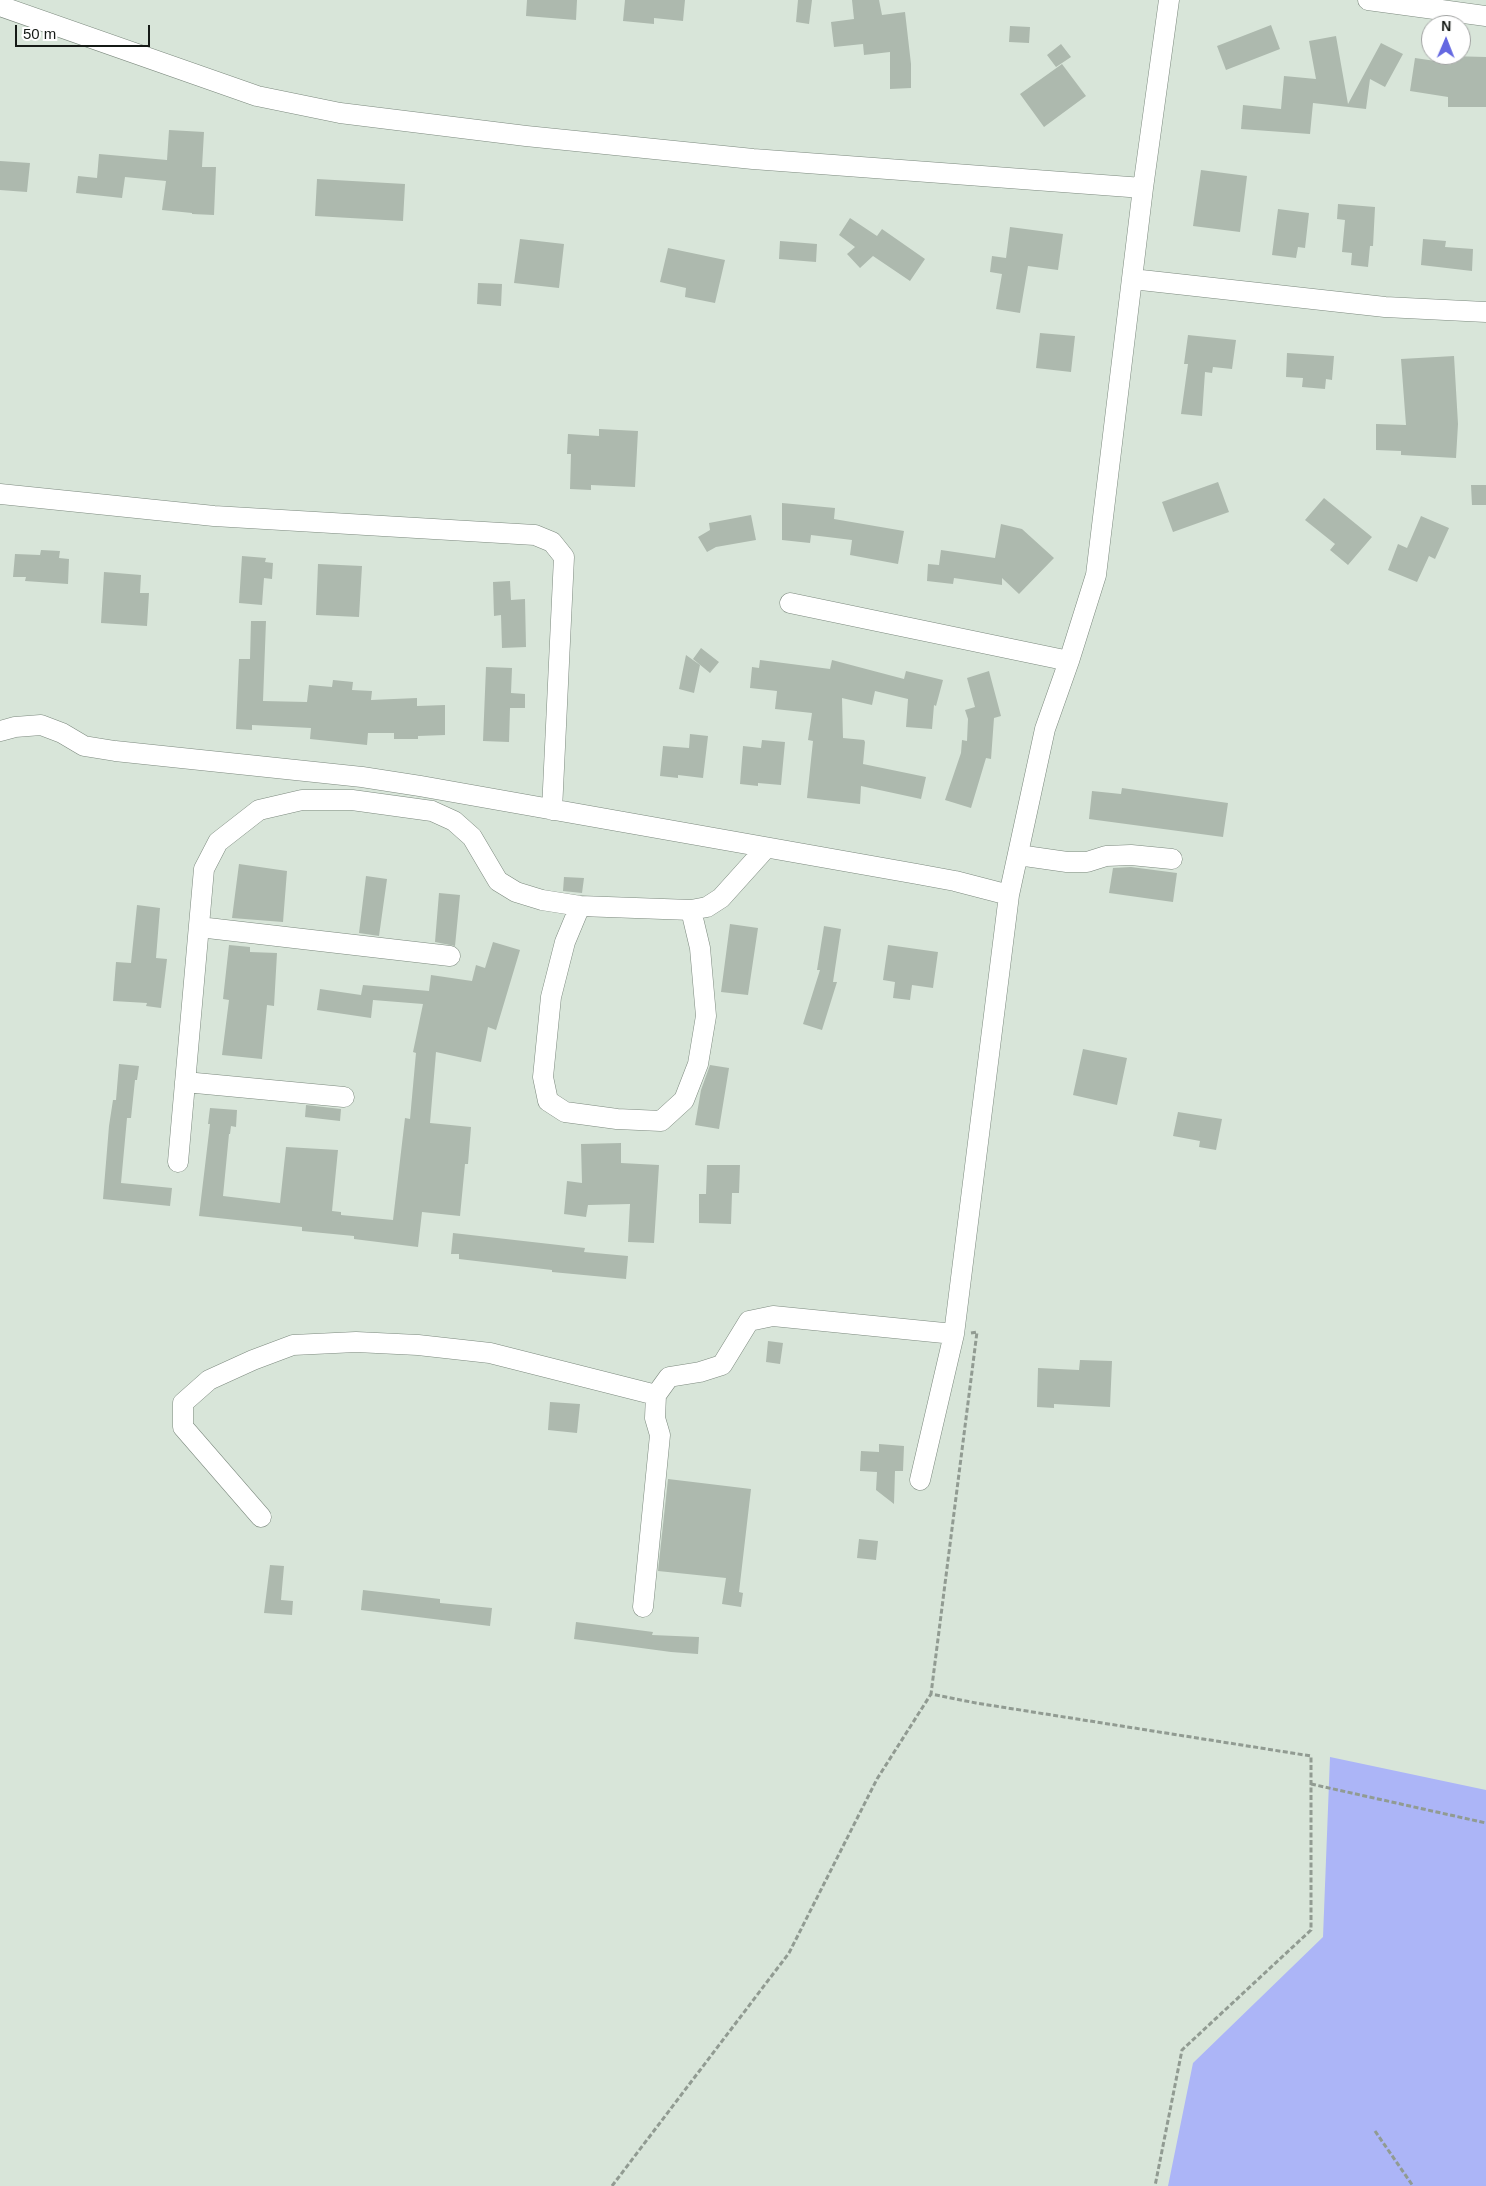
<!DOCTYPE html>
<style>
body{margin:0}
#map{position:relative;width:1486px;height:2186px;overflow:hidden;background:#d8e5d9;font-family:Helvetica,sans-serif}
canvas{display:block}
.north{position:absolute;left:1421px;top:15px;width:50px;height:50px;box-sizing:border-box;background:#fff;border:1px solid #a1a3a2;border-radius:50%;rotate:1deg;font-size:14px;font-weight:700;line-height:20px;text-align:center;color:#151a16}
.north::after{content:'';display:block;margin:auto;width:18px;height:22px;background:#6468e1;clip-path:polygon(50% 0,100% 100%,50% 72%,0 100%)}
.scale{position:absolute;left:15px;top:25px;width:135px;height:22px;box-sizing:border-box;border:2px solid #151a16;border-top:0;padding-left:6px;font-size:15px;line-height:18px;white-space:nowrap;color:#151a16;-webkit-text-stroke:4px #fff;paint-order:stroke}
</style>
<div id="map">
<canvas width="1486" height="2186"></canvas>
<div class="north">N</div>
<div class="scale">50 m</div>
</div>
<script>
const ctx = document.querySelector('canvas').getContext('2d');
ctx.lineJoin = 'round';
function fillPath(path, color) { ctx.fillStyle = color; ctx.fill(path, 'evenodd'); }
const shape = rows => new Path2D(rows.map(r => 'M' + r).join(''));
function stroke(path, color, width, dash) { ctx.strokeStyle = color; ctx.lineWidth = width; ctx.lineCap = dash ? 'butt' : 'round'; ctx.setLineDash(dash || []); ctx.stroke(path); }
const green = shape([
 [1330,1757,1486,1790,1486,2186,1168,2186,1193,2063,1323,1937]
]);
const building = shape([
 [527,0,577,0,576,20,526,16],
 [625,0,685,0,683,21,654,18,654,24,623,21],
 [798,0,812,0,809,24,796,22],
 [852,0,879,0,882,15,905,12,911,64,911,88,890,89,890,52,864,55,863,44,834,47,831,22,854,19],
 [1271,25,1280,49,1226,70,1217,46],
 [1010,26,1030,27,1029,43,1009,42],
 [1336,36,1348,104,1381,43,1403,54,1385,87,1370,79,1366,109,1313,103,1310,134,1241,129,1243,105,1281,109,1284,76,1316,79,1309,41],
 [1061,44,1071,57,1056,67,1047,55],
 [1449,56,1486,57,1486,107,1448,107,1448,97,1410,91,1415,58,1449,63],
 [1062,64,1086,96,1044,127,1020,94],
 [169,130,204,132,202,167,216,167,214,215,192,214,192,213,162,210,166,181,125,177,122,198,76,193,78,176,97,178,99,154,167,160],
 [0,161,30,163,27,192,0,190],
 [1201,170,1247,176,1240,232,1193,226],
 [317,179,405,184,403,221,315,216],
 [1338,204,1375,207,1373,246,1370,246,1368,267,1351,265,1352,253,1342,252,1345,220,1337,219],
 [1278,209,1309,213,1305,248,1298,247,1296,258,1272,255],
 [850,218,877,236,882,229,925,259,910,281,873,256,860,268,847,254,855,247,839,235],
 [1010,227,1063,234,1058,270,1028,266,1020,313,996,309,1002,274,990,272,992,256,1006,258],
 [520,239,564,244,559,288,514,283],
 [1423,239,1446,241,1445,247,1473,249,1472,271,1421,265],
 [780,241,817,244,816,262,779,259],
 [668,248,725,260,715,303,685,297,686,288,660,282],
 [478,283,502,284,501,306,477,304],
 [1040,333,1075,336,1071,372,1036,368],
 [1188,335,1236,340,1232,369,1213,367,1212,373,1205,372,1202,416,1181,414,1188,364,1184,364],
 [1287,353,1334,356,1332,380,1326,379,1325,389,1302,387,1303,378,1286,377],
 [1454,356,1458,424,1456,458,1401,455,1401,451,1376,450,1376,424,1406,425,1401,359],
 [599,429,638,431,635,487,591,485,591,490,570,489,571,454,567,454,568,434,599,436],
 [1218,482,1229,512,1173,532,1162,502],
 [1471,485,1486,485,1486,505,1472,505],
 [1324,498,1372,537,1348,565,1330,550,1335,544,1305,520],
 [782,503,835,508,834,519,904,531,898,564,850,555,852,540,811,535,810,543,782,540],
 [751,515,756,540,716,547,707,552,698,537,710,530,709,523],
 [1421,516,1449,528,1435,559,1429,556,1417,582,1388,570,1398,544,1407,548],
 [1001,524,1022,529,1054,558,1019,594,1002,578,1002,585,954,578,953,584,927,581,928,564,939,565,941,550,995,558],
 [41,550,60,551,59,558,69,559,68,584,25,581,26,577,13,577,15,554,40,555],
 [242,556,266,558,265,562,273,563,272,579,264,578,262,605,239,603],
 [318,564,362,566,359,617,316,615],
 [104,572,141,575,140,593,149,593,147,626,101,623],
 [510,581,511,600,525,599,526,647,502,648,501,615,494,616,493,582],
 [251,621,266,621,263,701,307,702,309,685,332,687,333,680,353,682,352,690,372,691,371,700,417,698,417,706,445,705,445,735,418,736,418,739,394,739,394,733,368,733,367,745,310,739,311,728,252,725,252,730,236,729,239,659,250,659],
 [701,648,719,662,710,673,693,659],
 [686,655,700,665,694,693,679,689],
 [760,660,830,669,832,660,904,679,906,671,943,680,936,706,934,705,932,729,906,727,908,699,875,691,872,705,842,698,843,738,864,740,865,742,863,764,926,777,921,799,861,786,860,804,807,798,813,741,808,740,812,713,775,709,777,691,750,688,752,667,759,668],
 [486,667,512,668,511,693,525,694,525,708,510,708,509,742,483,741],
 [989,671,1001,716,994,718,991,759,986,758,971,808,945,800,961,753,962,740,967,741,968,719,965,710,975,707,967,678],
 [690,734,708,736,703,778,678,775,678,778,660,776,663,746,689,748],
 [762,740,785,742,781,785,758,783,758,786,740,784,743,746,761,748],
 [1122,788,1228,803,1223,837,1089,819,1092,791,1121,794],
 [239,864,287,871,283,922,232,918],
 [1131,867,1177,873,1173,902,1109,893,1113,868],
 [366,876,387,879,379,936,359,933],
 [564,877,584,878,582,893,563,891],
 [439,893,460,895,455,946,435,942],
 [137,905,160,908,156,958,167,959,161,1008,146,1006,147,1003,113,1001,116,962,131,963],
 [730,924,758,928,748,995,721,992],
 [824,926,841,929,833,982,837,982,822,1030,803,1024,820,970,817,970],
 [493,942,520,950,496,1030,488,1027,481,1062,436,1052,430,1123,471,1127,468,1164,465,1164,460,1216,422,1212,418,1247,354,1239,354,1236,302,1231,302,1227,199,1216,210,1124,208,1124,210,1108,237,1110,236,1127,231,1126,230,1134,229,1134,223,1196,280,1203,286,1147,338,1150,332,1211,341,1212,341,1215,393,1220,405,1118,410,1119,416,1053,413,1052,423,1004,373,1000,371,1018,317,1010,320,989,361,995,363,985,429,991,431,975,472,981,476,965,485,968],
 [229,945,250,947,250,952,277,953,274,1006,267,1005,262,1059,222,1055,229,1000,223,999],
 [888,945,938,952,933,988,912,985,910,1000,893,998,895,982,883,980],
 [1083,1049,1127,1058,1117,1105,1073,1095],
 [119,1064,139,1066,137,1080,135,1080,131,1118,127,1118,121,1183,172,1188,170,1206,103,1199,109,1126,113,1100,116,1100],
 [710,1065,729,1068,719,1129,695,1125,701,1090],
 [306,1105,341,1109,340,1121,305,1117],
 [1178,1112,1222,1119,1216,1150,1199,1147,1200,1141,1173,1136],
 [621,1143,621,1163,659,1165,654,1243,628,1242,630,1204,588,1205,586,1217,564,1214,567,1181,582,1183,581,1144],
 [707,1165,740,1165,739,1193,732,1193,731,1224,699,1223,699,1194,706,1194],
 [453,1233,585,1248,584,1252,628,1256,626,1279,552,1272,552,1270,459,1259,459,1254,451,1254],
 [768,1341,783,1343,780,1364,766,1362],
 [1080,1360,1112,1361,1110,1407,1054,1404,1054,1408,1037,1407,1038,1368,1079,1370],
 [550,1402,580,1404,577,1433,548,1430],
 [879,1444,904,1446,903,1471,895,1471,894,1504,876,1490,877,1472,860,1471,861,1451,879,1452],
 [668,1479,751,1489,739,1592,743,1593,741,1607,722,1604,726,1578,658,1571],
 [859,1539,878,1541,876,1560,857,1558],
 [270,1565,284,1566,281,1600,293,1601,292,1615,264,1613],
 [363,1590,440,1599,440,1603,492,1608,490,1626,361,1610],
 [576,1622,653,1632,652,1635,699,1637,698,1654,671,1652,574,1639]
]);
const path = shape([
 [971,1333,977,1332,931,1694,976,1703,1311,1756,1311,1930,1182,2050,1155,2186],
 [1311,1784,1486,1823],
 [1375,2131,1413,2186],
 [612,2186,789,1953,877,1779,931,1694]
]);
const minor = shape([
 [1368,0,1486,16],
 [0,6,257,96,340,113,526,136,753,159,1143,188],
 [1132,279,1385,307,1486,312],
 [0,494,214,516,535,535,552,542,564,557,552,810],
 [790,603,1069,661],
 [0,731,15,727,41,725,62,733,84,746,115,751,362,777,420,786,917,874,955,881,1009,895],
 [1018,855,1067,862,1087,862,1106,856,1131,855,1172,859],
 [580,906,565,942,551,997,543,1077,548,1101,565,1112,617,1119,661,1121,684,1100,698,1064,706,1016,700,948,691,910],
 [199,927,450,956],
 [185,1082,344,1097],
 [178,1162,204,869,218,842,259,810,302,800,352,800,432,811,454,821,472,837,498,881,516,892,542,900,580,906,691,910,707,907,721,898,766,848],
 [920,1480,954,1334,1009,895,1045,729,1069,661,1096,575,1143,188,1169,0],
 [261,1517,183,1427,183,1403,209,1380,253,1360,293,1345,356,1342,418,1345,490,1353,656,1395],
 [643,1607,660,1435,655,1418,656,1395,669,1377,700,1372,722,1365,749,1321,773,1316,954,1334]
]);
fillPath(green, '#acb5f7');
fillPath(building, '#adb9ae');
stroke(minor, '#7c897e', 21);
stroke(path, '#919b92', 3, [5, 2.5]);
stroke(minor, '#fff', 20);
</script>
